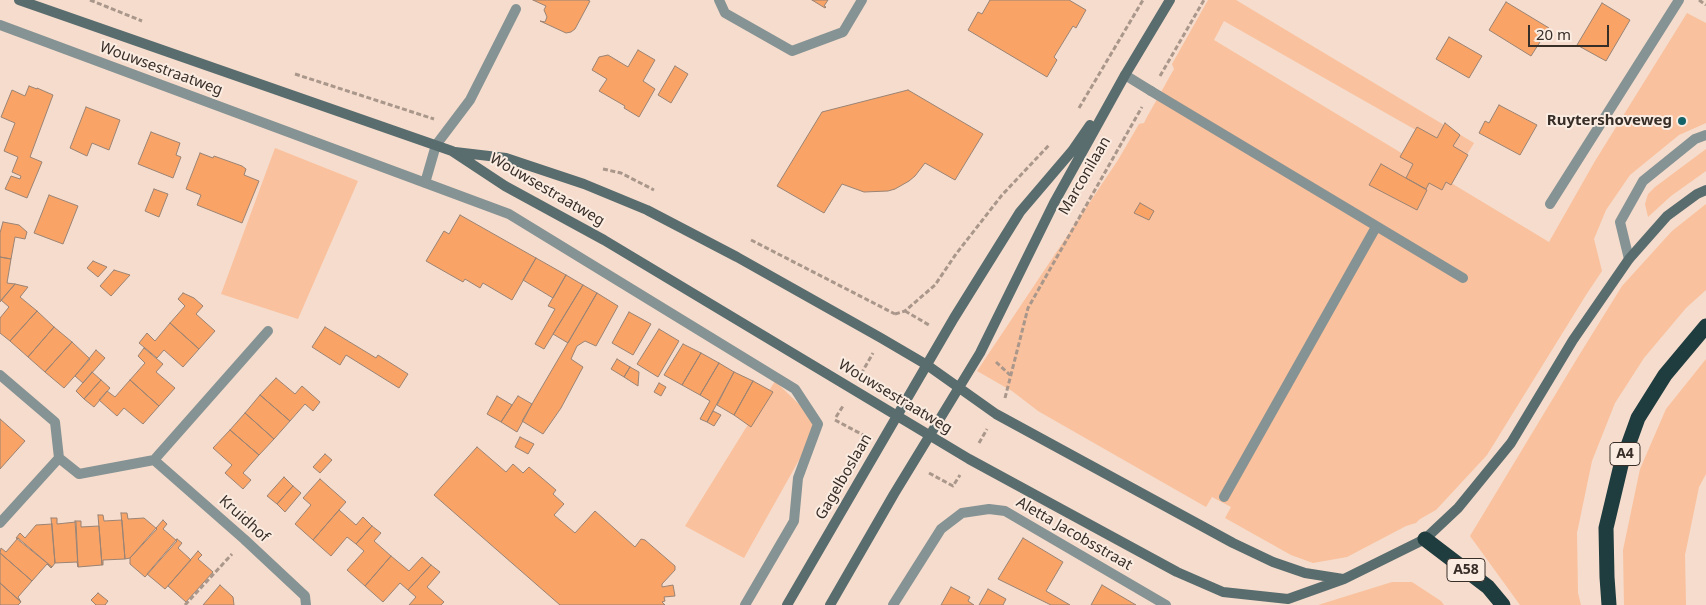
<!DOCTYPE html>
<style>
body{margin:0}
#map{position:relative;width:1706px;height:605px;overflow:hidden;background:#f6dccc;font-family:"Noto Sans",sans-serif}
canvas{display:block}
.scale{position:absolute;left:1528px;top:25px;width:81px;height:22px;box-sizing:border-box;border:2px solid #382e28;border-top:0;padding-left:6px;font-size:15px;line-height:18px;white-space:nowrap;color:#382e28;-webkit-text-stroke:4px #fbece2;paint-order:stroke}
</style>
<div id="map">
<canvas width="1706" height="605"></canvas>
<div class="scale">20 m</div>
</div>
<script>
const ctx = document.querySelector('canvas').getContext('2d');
ctx.lineJoin = 'round';
function fillPath(path, color) { ctx.fillStyle = color; ctx.fill(path, 'evenodd'); }
const shape = rows => new Path2D(rows.map(r => 'M' + r).join(''));
function stroke(path, color, width, dash) { ctx.strokeStyle = color; ctx.lineWidth = width; ctx.lineCap = dash ? 'butt' : 'round'; ctx.setLineDash(dash || []); ctx.stroke(path); }
function drawText(font, color, halo, rows, align = 'center') {
  ctx.font = font + ' "Noto Sans",sans-serif'; ctx.lineWidth = 4; ctx.setLineDash([]); ctx.textBaseline = 'middle'; ctx.strokeStyle = halo; ctx.fillStyle = color; for (const [text, x, y, turn = 0] of rows) {
    ctx.save(); ctx.translate(x, y); ctx.rotate((+turn || 0) * Math.PI / 180); ctx.textAlign = isNaN(turn) ? turn : align; if (halo) ctx.strokeText(text, 0, 0); ctx.fillText(text, 0, 0); ctx.restore();
  }
}
const green = shape([
 [1208,0,1236,0,1474,143,1465,158,1224,21,1214,40,1549,242,1595,161,1687,13,1706,23,1706,123,1679,135,1630,175,1606,210,1594,239,1602,271,1586,295,1487,455,1436,510,1420,519,1416,523,1406,526,1347,557,1313,563,1291,555,1225,518,1231,507,1212,497,1206,507,1038,411,1012,391,977,371,1118,160,1139,124,1144,123,1147,117,1174,69,1172,64],
 [275,148,358,181,298,319,221,294],
 [1706,149,1706,171,1671,196,1648,217,1645,204,1648,194,1655,187],
 [1706,204,1706,290,1686,308,1644,358,1615,403,1592,461,1577,533,1578,593,1581,605,1520,605,1470,536,1578,357,1622,286,1672,231],
 [1706,359,1706,474,1699,487,1685,555,1686,605,1624,605,1623,550,1640,469,1666,409],
 [775,381,807,412,815,426,808,444,744,558,685,526],
 [1392,582,1412,582,1441,601,1444,605,1318,605]
]);
const building = shape([
 [533,0,587,0,590,1,575,29,571,32,566,33,540,21,545,22,547,17,544,10,546,6,533,0],
 [812,0,828,0,824,6,826,7,825,8,812,0],
 [990,0,1069,0,1086,10,1076,28,1073,26,1054,57,1057,60,1047,77,968,30,978,12,982,14,990,0],
 [1506,2,1549,28,1531,56,1489,30,1506,2],
 [1602,3,1630,20,1606,61,1577,45,1602,3],
 [1449,37,1482,56,1469,78,1436,59,1449,37],
 [638,50,655,60,643,81,655,89,639,117,624,108,625,106,599,91,607,79,592,70,599,57,608,55,628,67,638,50],
 [675,66,688,74,671,103,658,95,675,66],
 [29,86,37,89,37,88,53,95,30,157,42,162,27,198,5,189,11,176,20,179,21,176,12,172,18,157,4,151,15,123,1,117,12,90,25,96,29,86],
 [908,90,983,134,955,180,925,163,915,176,909,181,895,189,888,191,864,192,842,184,824,213,777,186,822,112,908,90],
 [1499,105,1537,125,1520,155,1479,133,1485,121,1489,123,1499,105],
 [86,107,120,120,109,150,92,143,87,156,70,148,86,107],
 [1445,123,1460,135,1453,146,1468,155,1451,185,1446,182,1442,190,1429,183,1426,189,1406,178,1413,164,1400,157,1417,127,1437,138,1445,123],
 [151,132,180,143,176,155,181,157,173,178,138,164,151,132],
 [200,153,213,158,214,156,242,166,246,169,244,175,259,181,242,223,197,205,201,195,186,189,200,153],
 [1381,164,1427,190,1417,210,1369,185,1381,164],
 [154,189,168,194,159,217,145,211,154,189],
 [49,195,78,206,63,244,34,233,49,195],
 [1140,203,1154,211,1149,220,1134,213,1140,203],
 [460,215,536,258,512,300,483,283,480,288,465,279,463,282,426,261,444,231,449,234,460,215],
 [3,222,19,225,27,232,25,239,15,237,11,259,0,257,0,233,3,222],
 [0,257,11,259,7,283,15,284,0,302,0,257],
 [536,258,566,275,553,298,523,280,536,258],
 [93,261,107,267,98,277,87,268,93,261],
 [114,270,130,275,111,296,100,286,114,270],
 [566,275,583,285,544,349,535,344,555,309,548,306,566,275],
 [15,284,28,287,20,297,37,311,10,341,0,333,0,318,9,307,1,300,15,284],
 [583,285,597,293,568,343,553,334,583,285],
 [183,293,194,298,203,306,196,314,215,331,199,349,170,323,185,306,178,299,183,293],
 [597,293,618,306,596,346,585,341,577,346,571,359,583,367,561,408,543,434,522,421,597,293],
 [37,311,54,327,28,357,10,341,37,311],
 [629,312,651,324,633,355,612,343,629,312],
 [170,323,199,349,183,367,164,350,157,358,139,343,147,333,155,341,170,323],
 [54,327,72,342,45,372,28,357,54,327],
 [325,327,376,358,378,355,408,374,399,388,346,355,340,365,312,347,325,327],
 [659,329,679,341,658,377,637,364,659,329],
 [72,342,90,359,64,388,45,372,72,342],
 [683,344,701,353,682,385,664,375,683,344],
 [144,348,163,364,156,372,175,388,159,406,130,380,145,363,138,356,144,348],
 [96,350,105,358,83,383,75,376,96,350],
 [701,353,719,363,700,395,682,385,701,353],
 [617,359,630,367,624,377,611,369,617,359],
 [719,363,734,372,707,422,700,419,710,401,700,395,719,363],
 [630,367,639,372,638,386,624,377,630,367],
 [92,372,101,380,84,399,76,391,92,372],
 [734,372,753,381,734,415,717,405,734,372],
 [276,378,295,394,302,386,320,402,313,411,305,404,290,421,260,395,276,378],
 [101,380,110,388,94,407,84,399,101,380],
 [130,380,159,406,143,424,124,408,117,416,99,400,107,391,115,397,130,380],
 [753,381,773,392,751,427,734,415,753,381],
 [659,383,666,387,661,396,654,392,659,383],
 [260,395,290,421,274,439,245,413,260,395],
 [497,396,512,405,501,422,487,414,497,396],
 [518,396,532,404,517,432,501,422,518,396],
 [713,411,721,415,714,426,707,422,713,411],
 [245,413,274,439,259,455,230,430,245,413],
 [0,419,25,441,0,469,0,419],
 [230,430,259,455,243,473,251,480,243,489,225,473,232,465,213,448,230,430],
 [520,437,534,444,528,454,515,447,520,437],
 [477,447,506,472,513,464,523,473,529,467,556,490,553,494,564,504,554,515,575,533,595,511,635,547,641,539,645,540,675,566,675,570,662,584,662,587,673,585,675,596,664,597,665,601,662,602,665,605,560,605,434,495,477,447],
 [325,454,332,460,320,473,313,467,325,454],
 [284,477,293,486,277,504,267,496,284,477],
 [320,479,346,502,313,540,295,524,311,505,303,498,320,479],
 [293,486,301,493,285,512,277,504,293,486],
 [339,510,356,525,363,517,372,526,356,544,347,537,331,556,313,540,339,510],
 [121,513,127,513,128,519,144,518,157,529,130,558,125,559,121,513],
 [98,515,103,515,104,521,122,520,125,559,103,560,103,565,102,565,98,515],
 [51,518,57,518,57,524,76,522,78,567,77,562,55,563,51,518],
 [163,520,167,524,163,529,177,541,145,577,130,564,130,558,163,520],
 [75,521,81,521,81,527,99,526,102,565,78,567,75,521],
 [52,524,55,563,52,567,16,538,20,533,25,538,36,525,52,524],
 [372,526,381,533,374,541,391,556,365,586,347,570,364,551,356,544,372,526],
 [18,538,52,567,51,568,47,564,32,581,0,553,1,548,6,552,18,538],
 [1023,538,1063,562,1046,591,1070,605,1051,605,998,579,1023,538],
 [177,539,182,543,178,548,191,560,165,589,147,574,177,539],
 [198,551,202,555,198,559,213,572,186,602,168,586,198,551],
 [0,553,32,581,18,597,21,602,0,583,0,553],
 [391,556,409,571,422,557,431,565,408,590,400,583,383,602,365,586,391,556],
 [431,565,440,572,427,587,444,602,441,605,409,605,416,597,408,590,431,565],
 [0,583,21,602,18,605,0,605,0,583],
 [220,585,233,597,234,605,203,605,220,585],
 [1102,585,1136,605,1091,605,1102,585],
 [951,587,970,597,968,601,974,605,941,605,951,587],
 [988,589,1006,599,1003,605,979,605,988,589],
 [98,593,108,601,105,605,96,605,91,600,98,593]
]);
const path = shape([
 [90,0,142,21],
 [1699,0,1706,5],
 [295,74,434,119],
 [1160,76,1204,0],
 [1079,108,1143,0],
 [603,169,621,173,654,190],
 [751,240,895,314],
 [905,311,929,325],
 [895,314,905,311,935,285,956,254,1002,195,1050,144],
 [996,362,1010,375],
 [861,374,873,353],
 [1005,398,1028,308,1142,107],
 [836,417,843,406],
 [835,420,865,436],
 [979,443,987,429],
 [929,473,953,486,960,475],
 [185,605,232,554]
]);
const lane = shape([
 [1151,91,1463,278],
 [436,145,470,100,516,9],
 [1629,259,1620,222,1643,181,1695,139,1706,135],
 [1224,497,1376,227]
]);
const street = shape([
 [719,0,725,13,792,51,843,32,862,0],
 [0,25,509,214,795,389,818,424,798,478,794,521,745,605],
 [1125,75,1151,91],
 [425,183,436,145],
 [1550,204,1679,0],
 [0,375,55,422,59,458,79,474,154,460,244,539,305,596,306,605],
 [154,460,268,331],
 [0,523,59,458],
 [893,605,941,529,962,513,989,509,1005,511,1166,605]
]);
const secondary = shape([
 [19,0,452,151,505,186,604,240,969,459,1177,572,1223,592,1288,599,1344,579,1425,539,1458,508,1511,443,1573,340,1629,259,1667,216,1697,194,1706,190],
 [455,152,506,158,584,184,647,210,737,257,881,338,927,365,996,414,1233,543,1273,562,1305,573,1343,579],
 [787,605,954,318,1020,212,1072,151,1090,125],
 [830,605,894,494,980,353,1054,203,1125,75,1170,0]
]);
const highway = shape([
 [1425,539,1488,587,1503,605],
 [1609,605,1607,577,1606,528,1621,465,1638,418,1665,375,1706,326]
]);
const markers = [
 [1682,121,5,"#136368"]
];
const shields = [
 [1625,454,30],
 [1466,570,38]
];
const shieldNames = [
 ["A4",1625,454],
 ["A58",1466,570]
];
const streetNames = [
 ["Wouwsestraatweg",161,69,20],
 ["Marconilaan",1085,176,-60],
 ["Wouwsestraatweg",547,190,30],
 ["Wouwsestraatweg",895,397,31],
 ["Gagelboslaan",844,477,-60],
 ["Kruidhof",244,519,42],
 ["Aletta Jacobsstraat",1074,534,30]
];
const poiNames = [
 ["Ruytershoveweg",1672,121]
];
fillPath(green, '#f9c19d');
fillPath(building, '#f9a366');
stroke(building, '#9a8374', 1);
stroke(path, '#aa978b', 3, [5, 2.5]);
stroke(lane, '#859394', 10);
stroke(street, '#859394', 10);
stroke(secondary, '#596d6f', 10);
stroke(highway, '#1f3c3f', 15);
for (const [x, y, r, color] of markers) { const dot = new Path2D(); dot.arc(x, y, r, 0, 2 * Math.PI); ctx.fillStyle = color; ctx.fill(dot); stroke(dot, '#fbece2', 2); }
for (const [x, y, w] of shields) { const box = new Path2D(); box.roundRect(x - w / 2, y - 11.5, w, 23, 4); ctx.fillStyle = '#fbece2'; ctx.fill(box); stroke(box, '#382e28', 1); }
drawText('bold 14px', '#382e28', null, shieldNames);
drawText('15px', '#382e28', '#fbece2', streetNames);
drawText('bold 15px', '#382e28', '#fbece2', poiNames, 'right');
</script>
